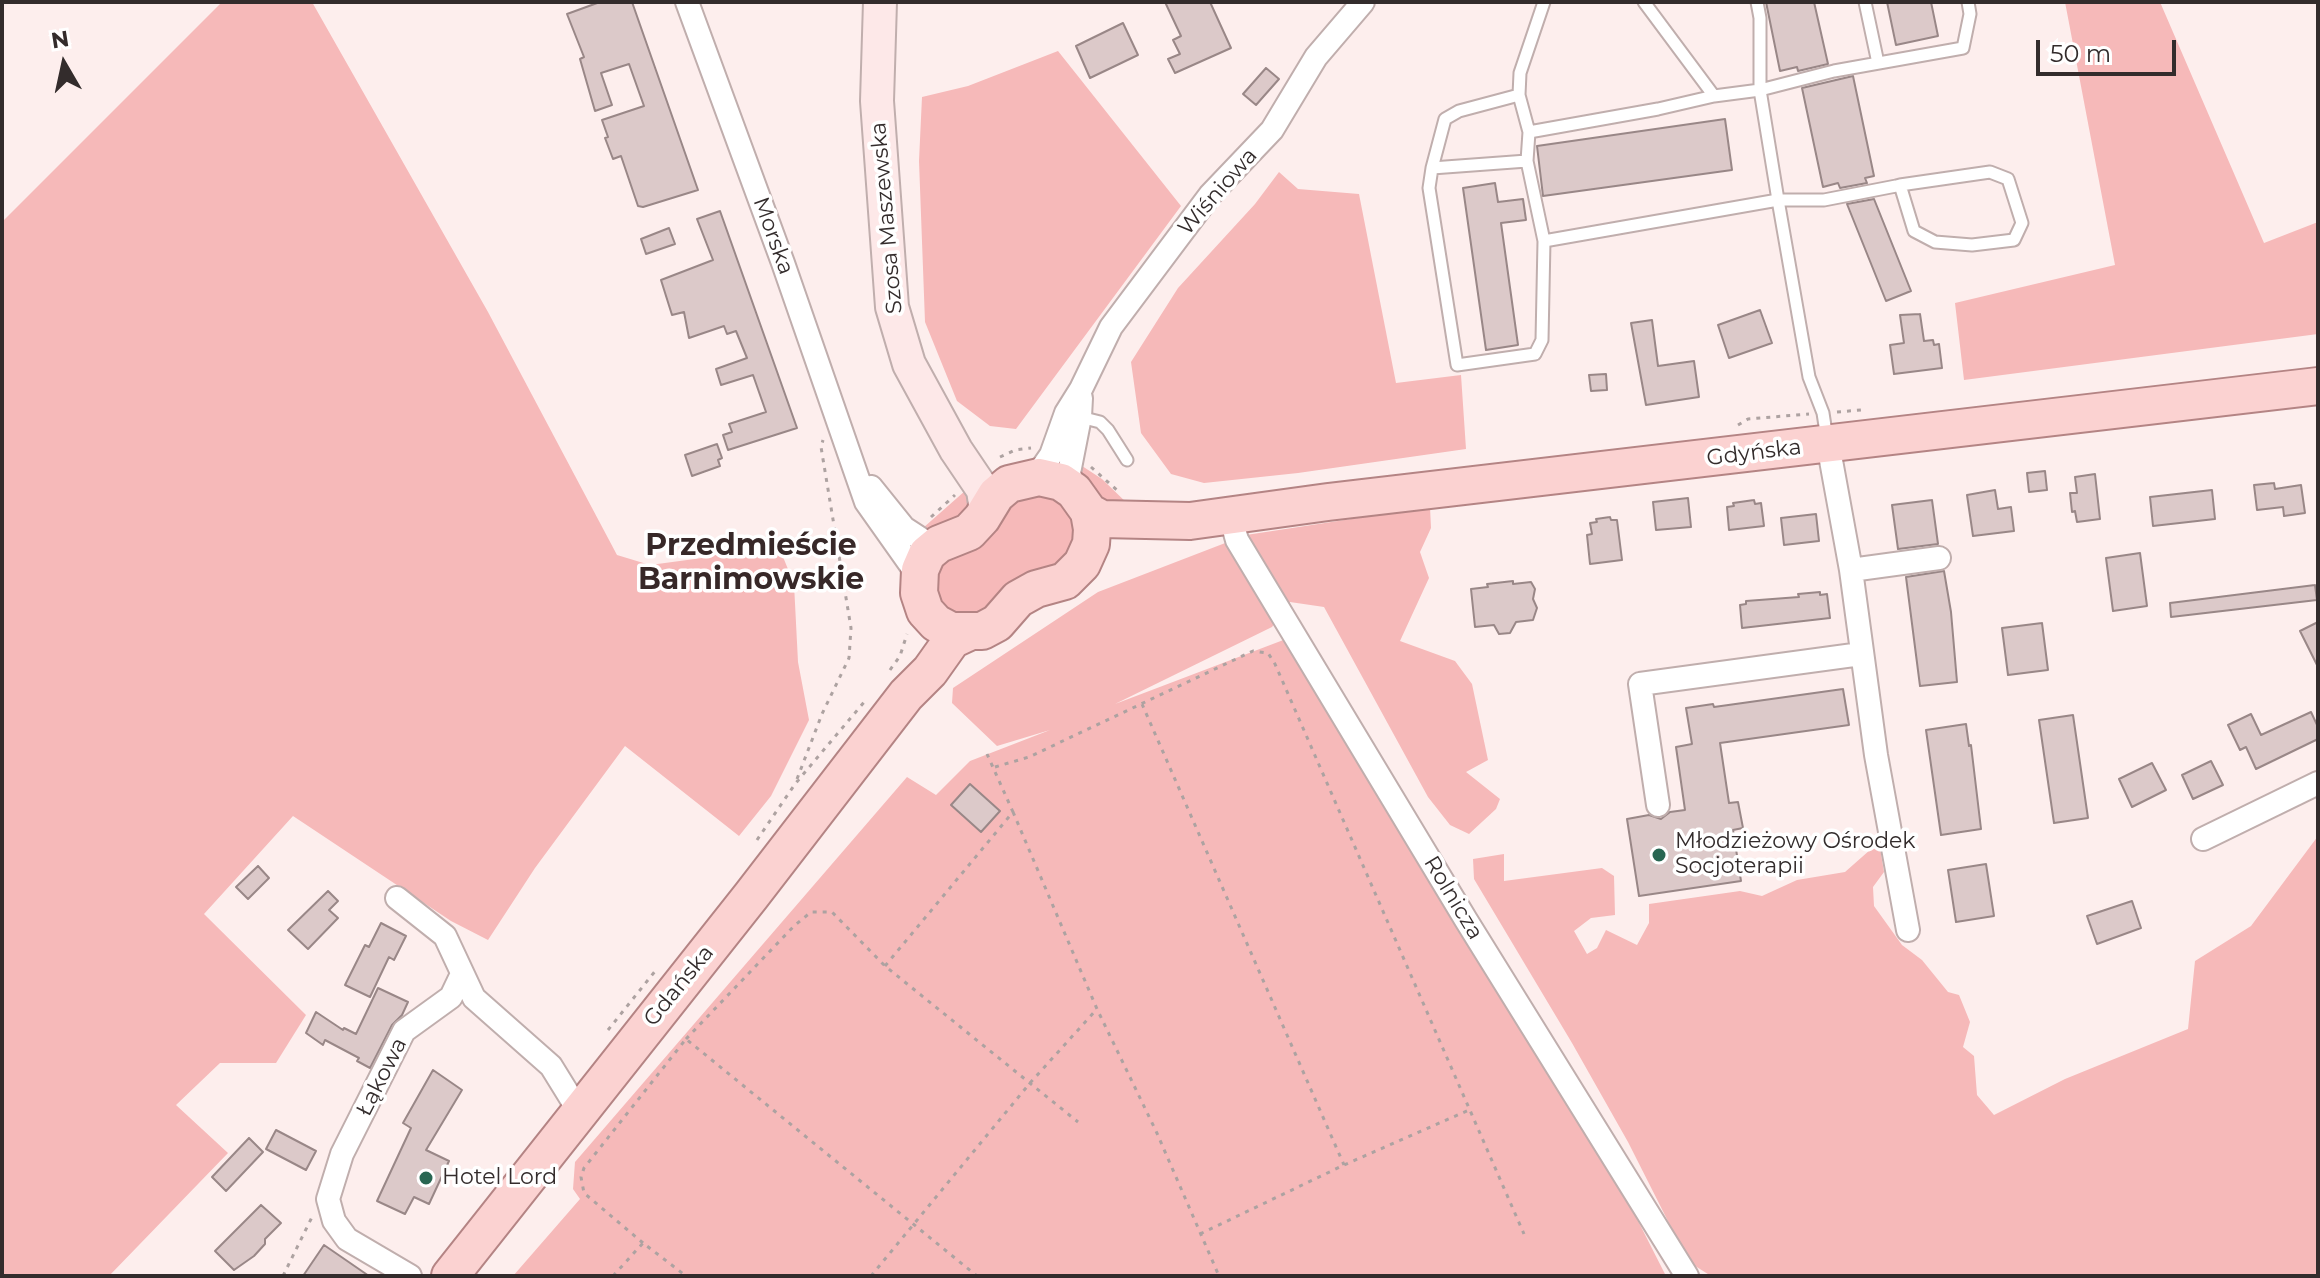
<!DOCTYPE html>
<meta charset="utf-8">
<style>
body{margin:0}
#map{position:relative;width:2320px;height:1278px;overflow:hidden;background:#fdeeed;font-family:Montserrat,sans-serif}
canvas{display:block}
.frame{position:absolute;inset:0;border:4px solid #332c2c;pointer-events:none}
.north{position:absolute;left:24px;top:24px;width:80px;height:80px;-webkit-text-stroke:6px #fff;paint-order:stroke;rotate:351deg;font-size:22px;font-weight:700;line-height:32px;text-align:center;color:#332c2c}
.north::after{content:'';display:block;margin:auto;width:28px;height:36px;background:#332c2c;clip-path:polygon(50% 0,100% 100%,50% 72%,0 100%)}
.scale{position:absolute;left:2036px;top:40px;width:140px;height:36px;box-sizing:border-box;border:4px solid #332c2c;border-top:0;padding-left:10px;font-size:24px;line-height:28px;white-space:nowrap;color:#332c2c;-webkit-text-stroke:6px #fff;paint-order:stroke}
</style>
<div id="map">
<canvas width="2320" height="1278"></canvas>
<div class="frame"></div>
<div class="north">N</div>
<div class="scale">50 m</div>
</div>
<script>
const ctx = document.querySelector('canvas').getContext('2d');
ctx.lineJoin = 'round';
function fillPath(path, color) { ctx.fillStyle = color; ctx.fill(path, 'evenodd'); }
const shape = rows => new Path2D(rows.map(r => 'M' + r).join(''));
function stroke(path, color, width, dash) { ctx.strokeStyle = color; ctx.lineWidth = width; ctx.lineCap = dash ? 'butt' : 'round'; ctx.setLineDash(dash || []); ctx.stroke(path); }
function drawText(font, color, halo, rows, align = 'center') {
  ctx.font = font + ' Montserrat,sans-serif'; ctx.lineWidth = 7; ctx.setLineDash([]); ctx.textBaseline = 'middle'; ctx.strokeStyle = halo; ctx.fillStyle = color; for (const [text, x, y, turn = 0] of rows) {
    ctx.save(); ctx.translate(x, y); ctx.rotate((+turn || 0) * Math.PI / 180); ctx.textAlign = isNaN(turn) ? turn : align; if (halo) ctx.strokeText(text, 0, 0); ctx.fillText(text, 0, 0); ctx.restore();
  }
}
const green = shape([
 [222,2,312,2,488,312,617,555,650,565,702,558,744,548,779,547,794,584,798,662,809,720,771,796,739,836,625,746,535,868,488,940,451,921,293,816,204,914,306,1015,276,1063,220,1063,176,1105,228,1153,109,1276,2,1276,2,222],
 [2065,2,2160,2,2264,243,2318,222,2318,334,1964,380,1955,303,2115,265],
 [1058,51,1181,206,1016,429,990,426,957,401,925,322,919,161,922,97,968,86],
 [1279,172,1298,189,1359,194,1396,383,1461,375,1466,449,1298,473,1204,483,1171,474,1141,433,1131,362,1178,288,1255,204],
 [1079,464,1102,479,1130,506,1120,515,1082,482],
 [974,483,970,518,930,531,923,528],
 [1054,494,1078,520,1074,553,991,609,965,620,936,604,935,567,1017,495],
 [1430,507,1431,528,1420,552,1429,578,1400,641,1455,661,1472,684,1488,760,1466,772,1500,799,1496,809,1469,834,1450,825,1428,797,1324,607,1290,602,1272,627,1115,704,1286,639,1634,1213,1666,1276,513,1276,580,1199,573,1189,575,1162,907,777,936,795,970,761,1050,730,997,746,952,703,953,688,1098,592,1246,535],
 [2318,836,2318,1276,1711,1276,1692,1264,1674,1233,1628,1142,1572,1043,1474,879,1473,859,1504,854,1504,881,1602,868,1614,876,1615,915,1591,918,1574,931,1587,954,1597,948,1606,930,1637,945,1649,923,1649,904,1740,891,1762,896,1797,880,1845,872,1879,842,1884,872,1873,887,1874,906,1902,945,1922,960,1948,992,1959,995,1970,1022,1963,1047,1974,1056,1977,1095,1994,1115,2065,1079,2188,1029,2195,961,2251,926]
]);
const building = shape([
 [600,2,632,2,698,190,643,207,638,206,621,156,613,159,605,138,608,137,602,120,644,106,629,64,601,73,612,105,595,111,580,59,584,57,567,14,600,2],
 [1165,2,1210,2,1231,48,1175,73,1168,59,1180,54,1173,40,1181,36,1165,2],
 [1766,2,1814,2,1828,64,1798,71,1797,67,1780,71,1766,2],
 [1887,2,1931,2,1938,36,1896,45,1887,2],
 [1123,23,1138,55,1090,78,1076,46,1123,23],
 [1266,68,1279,79,1256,105,1243,94,1266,68],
 [1853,76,1874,176,1865,178,1867,183,1840,188,1838,183,1823,187,1802,88,1853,76],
 [1725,119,1732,170,1543,196,1537,146,1725,119],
 [1495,183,1498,202,1523,199,1526,220,1501,223,1518,345,1486,350,1463,188,1495,183],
 [1874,199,1911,291,1886,301,1847,204,1874,199],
 [720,211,797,428,728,450,723,435,732,432,729,424,766,412,753,375,721,385,716,369,747,358,736,331,727,334,724,326,689,338,684,312,672,315,661,280,713,260,697,219,720,211],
 [669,228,675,244,646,254,641,239,669,228],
 [1760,310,1772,343,1729,358,1718,325,1760,310],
 [1920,314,1924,341,1933,340,1934,345,1939,344,1942,368,1894,374,1890,345,1904,343,1900,315,1920,314],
 [1652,320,1658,366,1694,361,1699,397,1646,405,1631,323,1652,320],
 [1606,374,1607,390,1591,391,1589,375,1606,374],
 [717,444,722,458,718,460,720,466,692,476,685,455,717,444],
 [2045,471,2047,490,2029,492,2027,473,2045,471],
 [2095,474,2100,519,2077,522,2075,511,2072,512,2070,493,2077,493,2075,477,2095,474],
 [2274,483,2275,489,2301,485,2305,513,2284,516,2283,507,2257,510,2254,485,2274,483],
 [1995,490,1998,509,2011,507,2014,531,1973,536,1967,495,1995,490],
 [2212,490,2215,519,2153,526,2150,497,2212,490],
 [1688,498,1691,527,1656,530,1653,502,1688,498],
 [1754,500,1755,504,1761,503,1764,526,1729,530,1727,507,1734,506,1733,503,1754,500],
 [1932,500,1938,544,1898,549,1892,505,1932,500],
 [1816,514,1819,541,1784,545,1781,518,1816,514],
 [1610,517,1611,520,1617,520,1622,560,1590,564,1587,535,1592,534,1590,523,1597,522,1596,519,1610,517],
 [2140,553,2147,606,2113,611,2106,558,2140,553],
 [1944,571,1951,612,1957,682,1920,686,1906,577,1944,571],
 [1513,581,1513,584,1531,582,1535,589,1533,599,1537,608,1533,620,1516,622,1510,633,1499,634,1494,625,1475,627,1471,589,1488,587,1487,584,1513,581],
 [2315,585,2317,600,2171,617,2170,603,2315,585],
 [1820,592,1820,595,1827,594,1830,618,1742,628,1740,605,1746,604,1746,601,1799,597,1798,594,1820,592],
 [2318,622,2318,667,2300,631,2318,622],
 [2042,623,2048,670,2008,675,2002,628,2042,623],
 [1843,689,1849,725,1720,743,1729,803,1738,802,1743,828,1733,830,1741,881,1639,896,1627,819,1649,815,1661,819,1670,812,1685,810,1676,747,1692,744,1686,708,1713,704,1714,707,1843,689],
 [2311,712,2318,727,2318,739,2256,769,2246,747,2240,750,2228,725,2251,714,2261,735,2311,712],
 [2073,715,2088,818,2054,823,2039,720,2073,715],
 [1966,724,1969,746,1971,745,1981,829,1941,835,1926,730,1966,724],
 [2211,761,2223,785,2193,799,2182,775,2211,761],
 [2152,763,2166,790,2132,807,2119,779,2152,763],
 [970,784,1000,811,981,832,951,805,970,784],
 [1986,864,1994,916,1956,922,1948,870,1986,864],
 [258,866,269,878,248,899,236,887,258,866],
 [328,891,338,901,329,910,338,918,308,949,288,930,328,891],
 [2132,901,2141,928,2097,944,2087,916,2132,901],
 [381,923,406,936,394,960,389,957,370,997,345,985,365,945,369,947,381,923],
 [378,988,408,1002,402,1015,392,1025,370,1068,357,1061,359,1058,325,1040,323,1045,306,1033,316,1012,343,1030,344,1028,356,1034,378,988],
 [433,1070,462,1090,426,1150,449,1161,429,1204,414,1197,405,1214,377,1201,411,1128,403,1123,433,1070],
 [276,1130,316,1151,306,1170,266,1149,276,1130],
 [249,1138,263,1152,226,1191,212,1177,249,1138],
 [261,1205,281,1223,265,1239,265,1244,254,1256,234,1270,215,1251,261,1205],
 [324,1245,369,1276,303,1276,324,1245]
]);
const path = shape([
 [1837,412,1861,410],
 [1738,425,1748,419,1809,414],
 [1000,457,1015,450,1031,448],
 [1091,467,1118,491],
 [931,517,955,495],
 [890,670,900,656,907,634],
 [1142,704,1344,1165],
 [995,767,1029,757,1253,651,1268,653,1275,664,1524,1234],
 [797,779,822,714,849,658,851,628,821,447,823,440],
 [1013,812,1097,1009,1156,1131,1219,1276],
 [757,840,795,784,865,701],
 [885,966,1013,812,987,754],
 [608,1030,656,970],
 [686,1039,794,926,811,912,832,912,885,966,1078,1122],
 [1200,1234,1344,1165,1469,1110],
 [643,1243,584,1193,581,1177,584,1168,686,1039,977,1276],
 [283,1276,312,1217],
 [613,1276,643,1243,686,1276],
 [871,1276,1030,1083,1097,1009]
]);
const lane = shape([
 [1544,2,1520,73,1519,95,1529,132,1658,109,1714,96],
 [1644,2,1714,96,1760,90,1778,200,1824,200,1896,186,1900,185,1990,172,2008,179,2022,223,2014,240,1972,245,1935,242,1914,231,1900,185],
 [1757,2,1760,18,1760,90,1834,71,1963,48,1970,14,1968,2],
 [1865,2,1878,63],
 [1519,95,1459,111,1445,119,1432,168,1527,161,1529,132],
 [1527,161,1544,241,1778,200,1809,377,1823,413,1827,439],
 [1432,168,1429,188,1457,365,1535,354,1542,340,1544,241],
 [1076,416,1100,422,1108,430,1127,460]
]);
const street = shape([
 [687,2,783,263,866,502,912,567,918,584],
 [1828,444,1851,570,1876,755,1908,930],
 [1029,478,1042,468,1051,455,1066,413,1081,389,1111,327,1210,195,1272,130,1316,57,1363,2],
 [871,487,904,528,927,543,939,544],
 [1074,491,1069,473,1080,417,1081,398],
 [1230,515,1237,540,1466,920,1687,1276],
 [1851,570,1939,558],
 [1658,805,1640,684,1861,654],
 [2203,839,2318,783],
 [397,898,445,936,474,998,551,1066,572,1100,583,1107],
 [410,1276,347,1239,334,1221,328,1199,342,1154,404,1031,451,997,462,974]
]);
const secondary = shape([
 [880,2,877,101,892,307,909,364,956,450,983,490,986,511]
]);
const primary = shape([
 [1039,477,1061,482,1074,491,1089,512,1092,529,1091,544,1082,564,1065,581,1036,589,1018,599,997,623,982,631,951,631,936,623,925,611,919,593,920,570,927,554,939,544,969,532,982,518,996,495,1009,484,1039,477],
 [1089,512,1102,519,1190,521,1328,502,2318,386],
 [450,1276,751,896,906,695,930,671,952,640,967,633]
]);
const markers = [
 [1659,855,8,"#286652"],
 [426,1178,8,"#286652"]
];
const streetNames = [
 ["Wiśniowa",1218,192,-49],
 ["Szosa Maszewska",887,218,-95],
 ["Morska",773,236,70],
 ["Gdyńska",1754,453,-7],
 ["Rolnicza",1453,898,59],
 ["Gdańska",679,986,-51],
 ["Łąkowa",382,1077,-63]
];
const poiNames = [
 ["Młodzieżowy Ośrodek",1675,842],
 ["Socjoterapii",1675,867],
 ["Hotel Lord",442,1178]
];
const districtNames = [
 ["Przedmieście",751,546],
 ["Barnimowskie",751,580]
];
fillPath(green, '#f6b9b9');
fillPath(building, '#dcc9c9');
stroke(building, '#998787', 2);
stroke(lane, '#c0aead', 15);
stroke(street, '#c0aead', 26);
stroke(secondary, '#c0aead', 36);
stroke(primary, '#b48484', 40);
stroke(path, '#ada2a1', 3, [4, 6]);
stroke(lane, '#fff', 11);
stroke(street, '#fff', 22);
stroke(secondary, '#fde8e8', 32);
stroke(primary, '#fbd2d1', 36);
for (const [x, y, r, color] of markers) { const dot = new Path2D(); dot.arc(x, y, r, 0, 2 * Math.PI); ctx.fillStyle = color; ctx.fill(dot); stroke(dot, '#fff', 3); }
drawText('22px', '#332c2c', '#fff', streetNames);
drawText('22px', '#332c2c', '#fff', poiNames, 'left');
drawText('bold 30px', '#372828', '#fff', districtNames);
</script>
